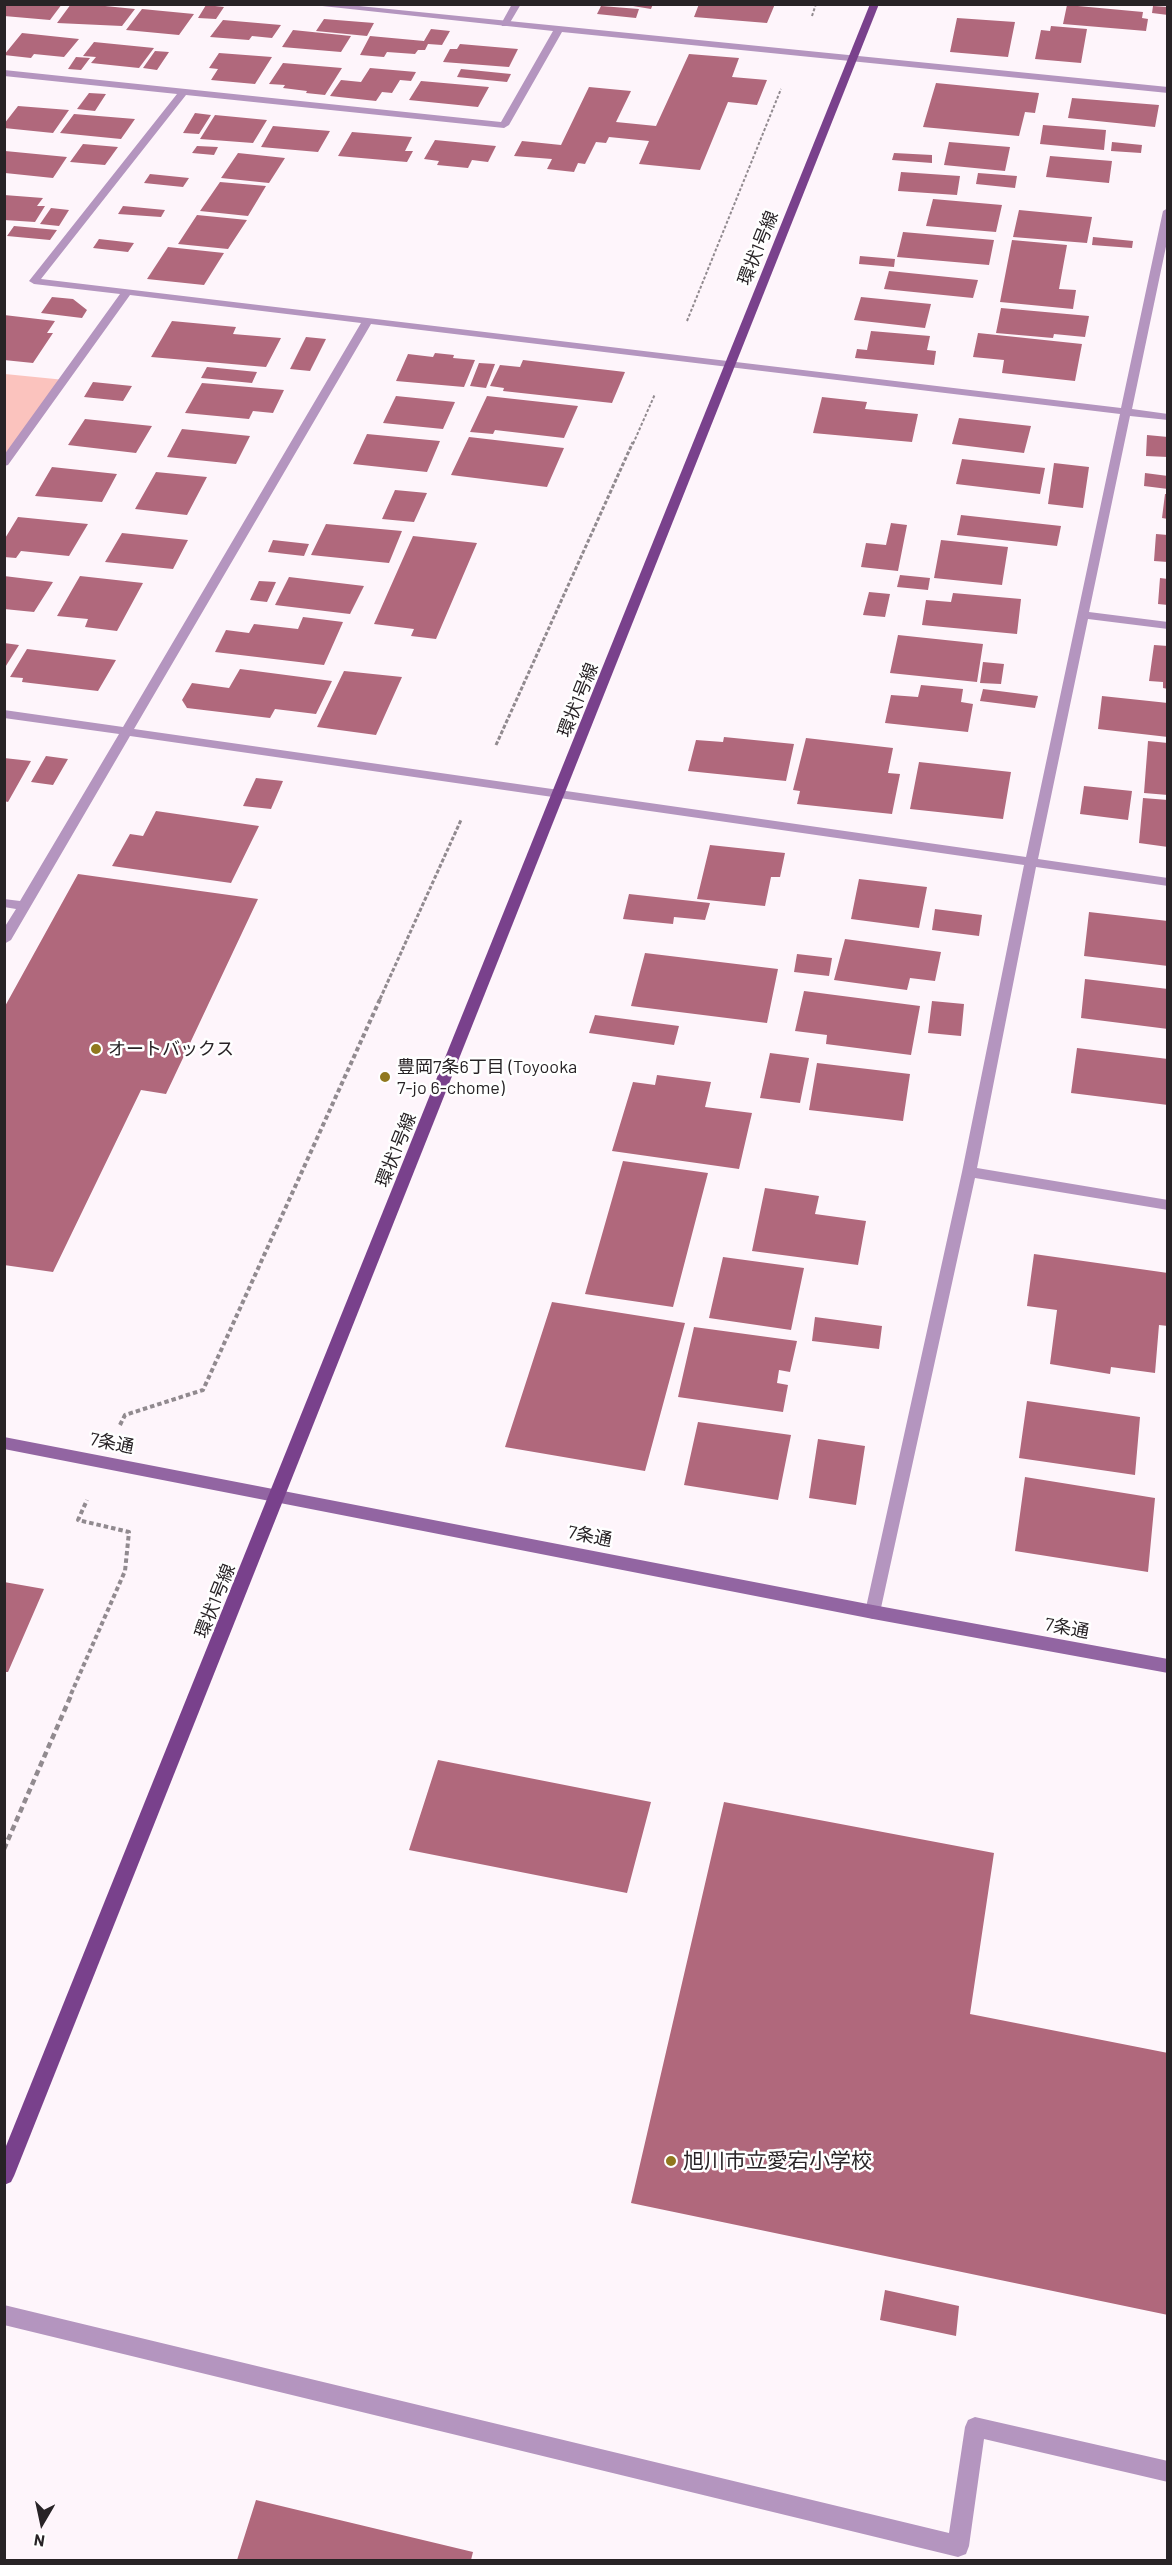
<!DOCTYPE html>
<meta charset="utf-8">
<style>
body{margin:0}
#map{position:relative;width:1172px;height:2565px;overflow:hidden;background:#fef5fb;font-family:Barlow,sans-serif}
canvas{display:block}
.frame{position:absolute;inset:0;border:6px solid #282326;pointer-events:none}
.north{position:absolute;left:12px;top:2493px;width:60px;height:60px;-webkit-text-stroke:4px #fff;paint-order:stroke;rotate:189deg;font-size:16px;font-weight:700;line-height:24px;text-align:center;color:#282326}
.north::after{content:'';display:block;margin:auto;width:21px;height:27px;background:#282326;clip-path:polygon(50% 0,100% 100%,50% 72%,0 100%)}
</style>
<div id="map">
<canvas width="1172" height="2565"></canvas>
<div class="frame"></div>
<div class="north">N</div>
</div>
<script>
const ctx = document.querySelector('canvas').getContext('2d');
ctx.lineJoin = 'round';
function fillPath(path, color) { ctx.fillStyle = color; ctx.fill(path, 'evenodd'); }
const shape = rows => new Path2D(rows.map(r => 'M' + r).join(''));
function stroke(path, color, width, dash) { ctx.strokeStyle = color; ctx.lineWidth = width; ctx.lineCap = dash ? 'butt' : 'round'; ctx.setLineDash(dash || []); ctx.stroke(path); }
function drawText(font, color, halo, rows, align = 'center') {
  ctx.font = font + ' Barlow,"Noto Sans JP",sans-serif'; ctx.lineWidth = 5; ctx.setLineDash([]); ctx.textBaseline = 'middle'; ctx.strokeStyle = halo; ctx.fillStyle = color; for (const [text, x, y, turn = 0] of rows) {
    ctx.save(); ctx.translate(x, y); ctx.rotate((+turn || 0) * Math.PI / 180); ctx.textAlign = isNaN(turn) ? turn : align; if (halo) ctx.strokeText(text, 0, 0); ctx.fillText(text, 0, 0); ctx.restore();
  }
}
const green = shape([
 [5,374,65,380,5,463]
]);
const building = shape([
 [62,4,50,20,4,16,4,5],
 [71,4,85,4,135,9,122,26,57,23],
 [621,4,653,4,651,9],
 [699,4,775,4,767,23,694,17],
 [206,5,224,7,216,19,198,18],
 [1067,5,1143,12,1142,18,1148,19,1146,31,1063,24],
 [601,6,639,9,636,18,597,14],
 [1153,6,1168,7,1168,15,1152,13],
 [142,9,194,14,179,35,126,30],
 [957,18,1015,22,1008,57,950,52],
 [324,19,374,23,367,36,316,31],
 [223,20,281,25,272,38,252,36,249,40,210,37],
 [1051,26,1087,29,1081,63,1035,59,1041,30,1050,31],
 [431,29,450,31,442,45,428,44,425,50,418,50,415,54,387,52,384,57,360,55,370,36,424,41],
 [293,30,351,36,341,52,282,47],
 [22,33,79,39,64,57,34,54,31,58,4,55],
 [94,42,154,48,139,68,91,63,96,57,83,56],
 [460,44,518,49,509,67,443,62,450,49,457,49],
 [155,51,169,52,157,70,143,68],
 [219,53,272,57,255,84,211,80,218,69,209,68],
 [689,54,739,58,732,77,767,80,757,105,728,102,700,170,639,164,649,141,609,137,606,143,596,142,585,164,578,163,574,172,547,169,552,159,514,156,522,141,561,145,589,87,631,91,616,122,656,126],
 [76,57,90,58,81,70,68,69],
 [283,63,342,68,325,95,306,93,307,91,283,88,285,85,269,84],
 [370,68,416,72,411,81,400,80,392,93,382,92,376,101,330,96,341,80,361,82],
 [461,69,511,74,507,82,457,77],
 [421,81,489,87,478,107,409,100],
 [936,83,1039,93,1035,113,1025,112,1019,136,923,127],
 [89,93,106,94,95,111,77,109],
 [1072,98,1159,105,1155,127,1068,118],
 [18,106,69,110,53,133,4,128,4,124],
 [195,113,211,115,199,134,183,133],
 [74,114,135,119,121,139,60,133],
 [215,115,267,120,253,143,200,139],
 [1043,125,1106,130,1104,150,1040,144],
 [273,126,330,131,318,152,261,147],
 [352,132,412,137,405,151,413,151,407,162,338,156],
 [435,140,496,146,488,162,472,160,468,168,437,165,439,161,424,159],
 [949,142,1010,147,1005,171,944,165],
 [1112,142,1142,145,1141,153,1111,151],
 [83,144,118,147,105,165,70,162],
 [197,146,218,147,214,155,192,153],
 [5,151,67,157,53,178,5,173],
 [238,153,285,158,269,183,221,178],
 [894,153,932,155,932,163,892,160],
 [1050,156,1112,161,1109,183,1046,177],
 [901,172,960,176,957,195,898,191],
 [978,173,1017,176,1015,188,976,184],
 [150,174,189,178,183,187,144,183],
 [220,182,266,186,248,216,200,211],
 [4,195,43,198,37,206,45,206,35,222,4,220],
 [933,199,1002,205,996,232,926,226],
 [123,206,165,210,161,217,118,214],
 [51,208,69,210,59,226,40,224],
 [1019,210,1092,217,1087,243,1013,237],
 [197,215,247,220,228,249,178,244],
 [14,226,57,230,50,240,7,236],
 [903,232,994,240,989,265,897,257],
 [1093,237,1133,241,1132,248,1092,245],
 [99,239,134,243,128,252,93,248],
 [1012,240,1067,245,1059,289,1076,290,1073,309,1000,302],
 [168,247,224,253,204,285,147,279],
 [860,256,895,259,894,267,859,264],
 [889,271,978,280,973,298,884,289],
 [52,297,73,299,87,310,82,318,41,313],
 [861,297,931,304,925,328,854,320],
 [1001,308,1089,316,1085,337,1054,334,1053,338,996,333],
 [4,315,55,321,47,333,53,333,33,363,4,360],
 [172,321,236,327,233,334,281,338,266,367,151,357],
 [871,331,930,336,927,350,936,351,934,365,855,358,857,349,867,350],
 [978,333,1082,344,1075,381,1002,373,1004,360,973,357],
 [306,337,326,339,310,371,290,369],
 [435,353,454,355,453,358,475,360,464,387,396,381,408,354,433,357],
 [523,360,625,372,612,403,503,391,504,388,490,386,500,365,520,367],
 [479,363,495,364,486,388,470,386],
 [207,367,257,372,252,383,201,378],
 [93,382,132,386,123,401,84,397],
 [202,383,284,390,273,413,253,411,249,419,185,413],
 [396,396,455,402,443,429,383,423],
 [487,396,578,406,564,438,495,430,493,434,470,432],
 [822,397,867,402,865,409,918,414,912,442,813,433],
 [959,418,1031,426,1024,453,952,444],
 [85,419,152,426,136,453,68,445],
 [182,429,250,436,236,464,167,457],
 [367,434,440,441,427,472,353,464],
 [1147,435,1168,437,1168,457,1146,456],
 [469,437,564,448,547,487,451,475],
 [962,459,1045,468,1040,494,956,484],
 [1054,463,1089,467,1083,508,1048,504],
 [52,467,117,474,102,502,35,496],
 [156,472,207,477,187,515,135,509],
 [1145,473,1168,476,1168,489,1144,486],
 [395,490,427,493,414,522,382,519],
 [1165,494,1168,494,1168,519,1162,518],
 [961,515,1061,526,1057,546,957,535],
 [18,517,88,524,69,556,21,551,16,558,4,557,4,540],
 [891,523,907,525,898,571,861,567,866,543,886,545],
 [326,524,402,531,389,563,311,555],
 [122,533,188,540,173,569,105,562],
 [1156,534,1168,535,1168,562,1154,561],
 [413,536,477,543,436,639,411,636,414,629,374,624],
 [273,540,309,544,304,556,268,552],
 [941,540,1008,547,1002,585,934,578],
 [900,575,930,578,928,590,897,587],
 [4,576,53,582,34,612,4,609],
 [80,576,143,583,117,631,85,627,88,619,57,616],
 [289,577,364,586,350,614,275,605],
 [1160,578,1168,579,1168,605,1158,604],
 [259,581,276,582,267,602,250,600],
 [869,592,890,594,885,617,863,615],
 [953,593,1021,599,1017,634,922,625,926,600,951,602],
 [303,617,343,622,324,665,215,652,226,630,249,633,254,624,298,629],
 [898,635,983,644,977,682,890,673],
 [4,643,19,645,4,669],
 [1154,645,1168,646,1168,689,1163,688,1163,682,1149,681],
 [27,649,116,660,98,691,22,682,23,678,10,677],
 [983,662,1004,664,1001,684,980,683],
 [240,669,332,681,316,714,275,709,270,718,187,708,182,700,192,683,229,688],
 [344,671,402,677,376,735,317,727],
 [921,685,963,689,961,702,973,704,968,732,885,723,891,695,918,697],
 [983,689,1038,696,1035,708,980,701],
 [1102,696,1168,703,1168,737,1098,729],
 [724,737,794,744,786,781,688,771,696,740,723,742],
 [806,738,893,748,888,773,900,774,892,814,797,804,800,791,793,790],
 [1148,741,1168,743,1168,795,1144,793],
 [46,756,68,759,53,785,31,782],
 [4,758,31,761,8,802,4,801],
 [919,762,1011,772,1003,819,910,809],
 [256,778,283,781,271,809,243,806],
 [1084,786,1132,791,1128,820,1080,814],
 [1143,798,1168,800,1168,847,1139,843],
 [156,811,259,826,231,883,112,866,130,834,143,836],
 [710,845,785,853,780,877,771,877,765,906,697,899],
 [78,874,258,899,166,1094,141,1090,53,1272,4,1265,4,1008],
 [859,879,927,887,919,928,851,919],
 [629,894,710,903,705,920,674,917,673,924,623,919],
 [935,909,982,915,979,936,932,930],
 [1089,912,1168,921,1168,966,1084,956],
 [845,939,941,952,935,981,910,978,907,990,834,980],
 [645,953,778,969,767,1023,631,1006],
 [797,954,832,958,829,976,794,972],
 [1085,979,1168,989,1168,1029,1081,1018],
 [804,991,920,1006,911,1055,826,1044,827,1035,795,1031],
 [932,1001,964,1004,961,1036,928,1033],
 [595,1015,679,1026,674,1045,589,1033],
 [1077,1048,1168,1059,1168,1105,1071,1093],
 [770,1053,809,1058,800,1103,760,1098],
 [817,1063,910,1074,903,1121,809,1110],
 [657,1075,711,1082,705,1107,752,1113,739,1169,612,1151,633,1082,655,1085],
 [623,1161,708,1173,673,1307,585,1294],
 [765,1188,819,1196,815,1214,866,1221,858,1265,752,1251],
 [1034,1254,1168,1273,1168,1326,1159,1325,1155,1373,1111,1367,1110,1374,1050,1364,1057,1310,1027,1306],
 [723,1257,804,1268,791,1330,709,1318],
 [552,1302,685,1323,645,1471,505,1447],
 [815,1317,882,1326,879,1349,812,1341],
 [694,1327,797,1341,790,1372,779,1370,777,1383,788,1385,783,1412,678,1397],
 [1027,1401,1140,1417,1135,1475,1019,1458],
 [698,1422,791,1435,778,1500,684,1485],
 [818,1439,865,1446,856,1505,809,1498],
 [1025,1477,1155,1498,1148,1572,1015,1551],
 [4,1582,44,1589,8,1672,4,1672],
 [438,1760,651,1802,627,1893,409,1850],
 [724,1802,994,1853,970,2014,1168,2053,1168,2315,631,2203],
 [885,2290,959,2306,956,2336,880,2320],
 [256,2500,473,2552,471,2560,237,2560]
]);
const pathFar3 = shape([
 [812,16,816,4],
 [687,321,781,89],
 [633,444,655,394]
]);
const pathFar2 = shape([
 [496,745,633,442],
 [380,999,461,820]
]);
const pathFar1 = shape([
 [120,1425,125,1415,203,1390,381,997],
 [71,1694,125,1571,129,1532,78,1520,87,1500]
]);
const path = shape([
 [4,1849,72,1693]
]);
const lane = shape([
 [512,4,521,4,508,26,502,26,501,24,512,4],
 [4,2305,949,2533,965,2427,968,2420,975,2417,1168,2461,1168,2482,984,2439,969,2546,966,2554,958,2557,4,2325,4,2305]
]);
const street = shape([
 [304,4,339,4,1168,87,1168,93,562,32,509,125,504,128,186,95,41,279,1121,408,1163,211,1168,208,1168,237,1132,409,1168,414,1168,420,1130,416,1089,612,1168,622,1168,629,1088,619,1038,859,1168,878,1168,886,1036,867,977,1168,1168,1200,1168,1210,975,1178,879,1617,873,1619,867,1617,865,1612,962,1172,1024,865,130,736,11,940,4,944,4,928,16,909,4,907,4,899,20,901,119,734,4,718,4,710,123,727,361,323,130,295,8,465,4,466,4,455,120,294,34,284,29,281,177,94,4,76,4,70,501,122,553,31,304,4],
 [371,324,1120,414,1026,857,134,729,371,324]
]);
const secondary = shape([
 [4,1437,873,1605,1168,1659,1168,1673,873,1619,4,1449,4,1437]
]);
const primary = shape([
 [870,4,879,4,14,2176,11,2182,4,2185,4,2151,870,4]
]);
const markers = [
 [96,1049,6,"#90781e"],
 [385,1077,6,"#90781e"],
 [671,2161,6,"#90781e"]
];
const streetNames = [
 ["環状1号線",758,248,-68],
 ["環状1号線",578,700,-68],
 ["環状1号線",396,1150,-68],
 ["7条通",112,1443,11],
 ["7条通",590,1536,11],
 ["環状1号線",215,1601,-68],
 ["7条通",1067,1628,10]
];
const poiNames = [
 ["オートバックス",108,1049],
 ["豊岡7条6丁目 (Toyooka",397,1067],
 ["7-jo 6-chome)",397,1088]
];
const nearPoinames = [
 ["旭川市立愛宕小学校",683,2161]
];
fillPath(green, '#fbc3be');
fillPath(building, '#b0687c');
stroke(pathFar3, '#918a8f', 2, [3, 2]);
stroke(pathFar2, '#918a8f', 3, [4, 2]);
stroke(pathFar1, '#918a8f', 4, [4.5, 3]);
stroke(path, '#918a8f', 4.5, [6, 4]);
fillPath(lane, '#b495bf');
fillPath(street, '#b495bf');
fillPath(secondary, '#9265a2');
fillPath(primary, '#79418c');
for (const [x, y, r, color] of markers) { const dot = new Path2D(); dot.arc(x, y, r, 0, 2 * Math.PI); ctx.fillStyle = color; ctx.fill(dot); stroke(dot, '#fff', 2); }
drawText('18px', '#282326', '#fff', streetNames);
drawText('18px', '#282326', '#fff', poiNames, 'left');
drawText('21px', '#282326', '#fff', nearPoinames, 'left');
</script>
